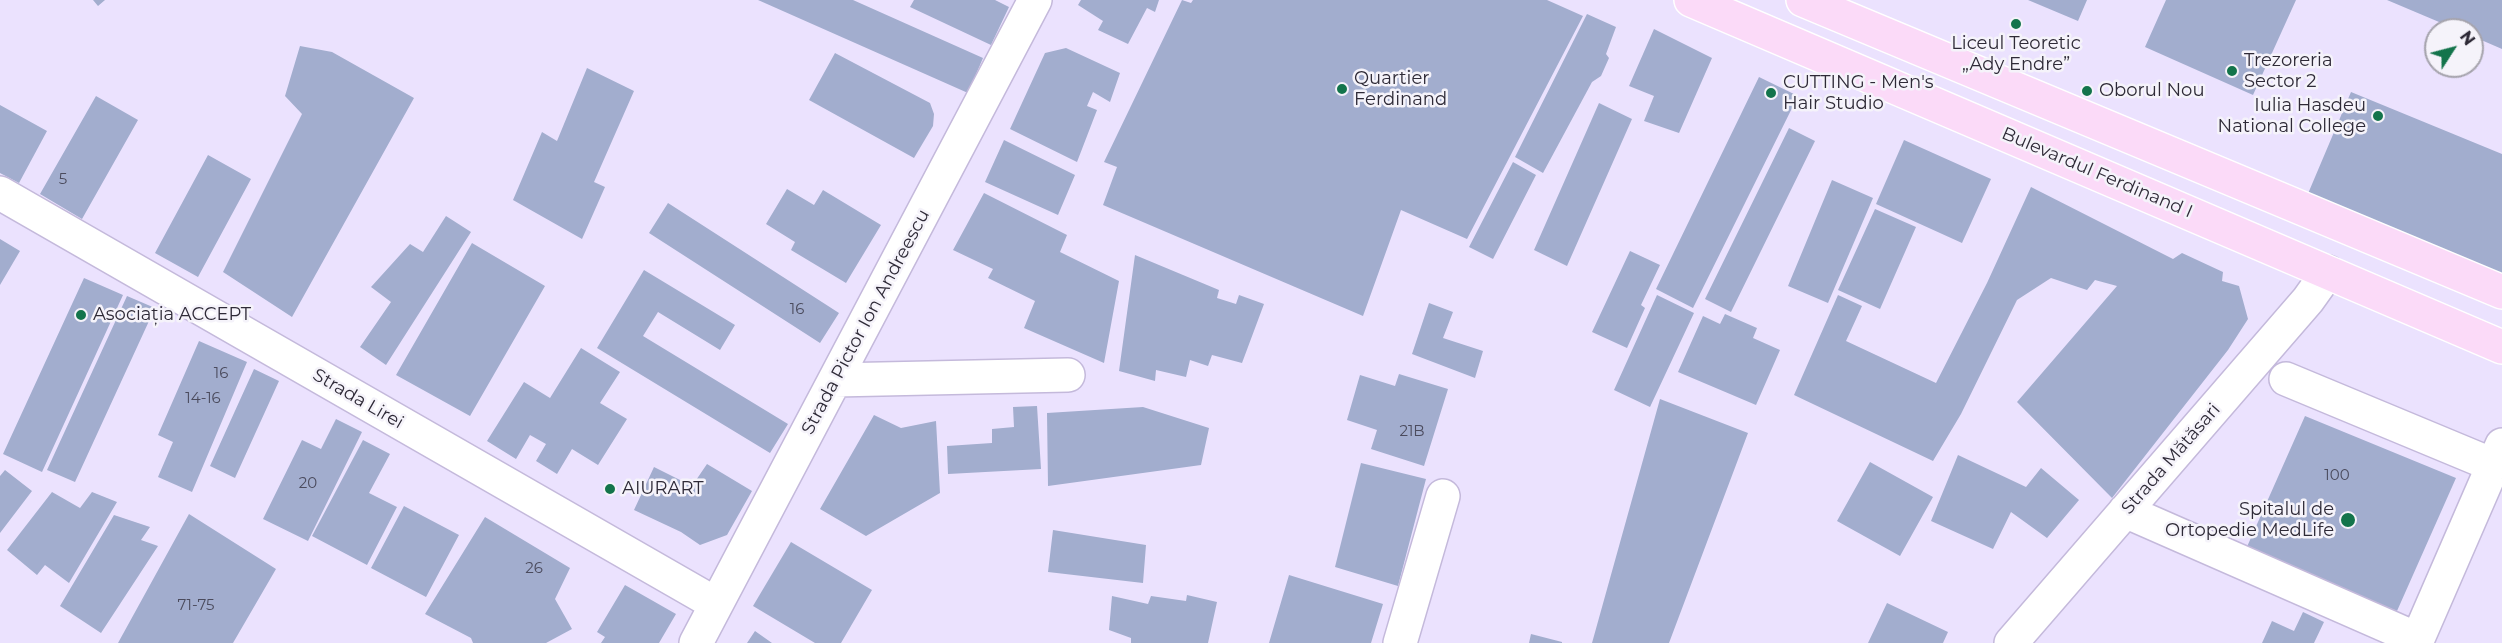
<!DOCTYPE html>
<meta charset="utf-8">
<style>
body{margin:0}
#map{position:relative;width:2502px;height:643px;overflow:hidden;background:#ebe2fe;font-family:Montserrat,sans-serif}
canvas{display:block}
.north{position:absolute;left:2424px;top:18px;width:60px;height:60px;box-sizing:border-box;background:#f5f3fa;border:2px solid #a5a3ac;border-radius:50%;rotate:54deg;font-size:16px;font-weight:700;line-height:24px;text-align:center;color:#2e2a37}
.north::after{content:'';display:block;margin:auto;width:21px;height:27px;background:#13744b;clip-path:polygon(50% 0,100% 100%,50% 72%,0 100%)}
</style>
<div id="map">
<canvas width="2502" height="643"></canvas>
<div class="north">N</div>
</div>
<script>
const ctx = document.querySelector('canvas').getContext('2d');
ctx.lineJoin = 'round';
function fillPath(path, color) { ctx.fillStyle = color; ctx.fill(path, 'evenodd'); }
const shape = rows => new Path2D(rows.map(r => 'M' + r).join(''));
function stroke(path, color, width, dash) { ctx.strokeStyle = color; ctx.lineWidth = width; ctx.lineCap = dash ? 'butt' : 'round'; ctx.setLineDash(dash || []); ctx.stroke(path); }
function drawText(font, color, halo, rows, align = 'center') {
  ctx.font = font + ' Montserrat,sans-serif'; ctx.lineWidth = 5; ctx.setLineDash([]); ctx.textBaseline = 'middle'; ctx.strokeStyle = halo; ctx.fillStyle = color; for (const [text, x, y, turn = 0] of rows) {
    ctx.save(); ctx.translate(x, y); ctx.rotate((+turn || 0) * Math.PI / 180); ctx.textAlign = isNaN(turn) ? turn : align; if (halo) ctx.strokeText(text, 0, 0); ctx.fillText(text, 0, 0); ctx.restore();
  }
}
const building = shape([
 [93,0,105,0,98,6],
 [758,0,853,0,983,58,968,93],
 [914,0,995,0,1009,7,991,45,910,7],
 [1081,0,1159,0,1155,12,1147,8,1128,44,1098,30,1103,21,1078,5],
 [1182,0,1191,3,1193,0,1547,0,1583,16,1467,239,1401,210,1363,316,1103,205,1117,167,1104,162],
 [2028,0,2087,0,2078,21],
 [2166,0,2296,0,2253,95,2145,47],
 [2387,0,2502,0,2502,49,2472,36,2472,30,2458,30],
 [1587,14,1616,27,1606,54,1609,58,1601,76,1592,82,1543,173,1515,157],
 [1654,29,1712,58,1679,133,1644,121,1654,96,1629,86],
 [300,46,332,52,414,98,292,317,223,272,302,114,285,96],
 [1066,48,1120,73,1110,102,1093,92,1087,106,1097,110,1077,162,1010,129,1045,53],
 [835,53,930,103,934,114,933,126,914,158,809,100],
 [587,68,634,91,594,182,605,187,582,239,513,200,542,132,557,141],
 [1759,77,1798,96,1693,308,1656,289],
 [2351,92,2502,154,2502,274,2307,196],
 [96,96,138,120,82,219,40,194],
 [1599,103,1632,119,1567,266,1534,250],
 [0,105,47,131,19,183,0,173],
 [1789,128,1815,141,1731,312,1705,299],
 [1004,140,1075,175,1058,215,985,182],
 [1904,140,1991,179,1962,243,1876,204],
 [208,155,251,179,198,277,155,253],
 [1513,162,1536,175,1493,259,1469,247],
 [1832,180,1873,198,1828,303,1788,286],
 [2031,187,2173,259,2182,253,2223,272,2222,281,2239,286,2248,319,2228,350,2112,498,2017,402,2117,286,2095,280,2087,290,2051,278,2017,300,1961,414,1933,461,1794,395,1838,295,1862,306,1846,341,1936,383,1987,283],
 [787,189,814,205,823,190,881,225,846,283,791,250,795,242,766,224],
 [984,193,1067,235,1060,252,1119,281,1104,363,1024,328,1035,301,988,278,993,269,953,250],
 [668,203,839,313,820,343,649,233],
 [1875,209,1916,227,1880,309,1838,290],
 [446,216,471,232,386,365,360,347,391,302,371,287,410,244,423,252],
 [0,239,20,251,0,285],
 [472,243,545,286,470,416,396,375],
 [1630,251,1660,265,1641,305,1645,308,1627,348,1592,332],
 [1135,255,1219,290,1217,298,1236,304,1239,295,1264,304,1242,363,1212,355,1208,366,1190,360,1186,377,1156,370,1155,381,1119,371],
 [644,270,735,325,720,350,658,312,643,336,788,424,770,453,597,348],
 [84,278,123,295,42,472,3,454],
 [1657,295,1694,313,1650,407,1614,390],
 [127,296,155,308,75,482,47,470],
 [1429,303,1453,312,1443,338,1483,351,1475,378,1412,354],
 [1725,314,1757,328,1753,338,1780,350,1756,405,1678,372,1703,316,1720,324],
 [199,341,247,362,192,492,158,477,173,442,158,435],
 [581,348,620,372,600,403,627,419,598,465,572,449,557,474,536,461,546,444,530,435,516,459,487,441,524,382,550,398],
 [254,369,279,381,235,478,210,466],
 [1399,374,1448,389,1424,466,1371,449,1377,430,1347,420,1360,375,1395,386],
 [1660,399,1748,433,1669,643,1592,643],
 [1037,406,1041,469,948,474,947,446,992,443,992,429,1014,427,1013,407],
 [1143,407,1209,428,1201,465,1048,486,1047,413],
 [874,415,901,428,936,421,940,493,866,536,820,509],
 [2305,416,2456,478,2397,611,2246,549],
 [336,419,362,432,308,541,263,519,302,440,321,449],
 [363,440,390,454,369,493,397,507,367,565,312,536],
 [1958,455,2026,487,2041,468,2079,500,2047,538,2011,512,1993,549,1931,521],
 [1870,462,1933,497,1900,556,1837,521],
 [1361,463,1426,479,1398,586,1335,567],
 [707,464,752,491,727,535,700,545,681,532,634,510,654,467,692,486],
 [5,470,32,491,0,533,0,476],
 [52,492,80,508,92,492,117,502,69,583,45,565,37,575,7,550],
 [404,506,459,535,426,597,371,568],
 [189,514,276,569,233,643,118,643],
 [114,515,150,527,141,540,158,546,101,633,60,606],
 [485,517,570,568,555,599,572,629,546,643,473,643,471,638,425,614],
 [1053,530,1146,545,1143,583,1048,572],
 [791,542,872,590,841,643,815,643,753,606],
 [1289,575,1383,604,1371,643,1269,643],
 [625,585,676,614,659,643,601,643,605,637,597,632],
 [1187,595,1217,602,1208,643,1131,643,1131,638,1109,630,1112,596,1148,604,1151,596,1186,601],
 [1887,603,1948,632,1943,643,1868,643],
 [2303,612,2324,622,2314,643,2262,643,2272,621,2294,631],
 [755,631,772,643,747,643],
 [1531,634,1562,642,1562,643,1529,643]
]);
const minor = shape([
 [0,193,716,604],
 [2286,379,2493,465],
 [835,380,1068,375],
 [2125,511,2417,639],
 [696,643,1035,0],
 [1400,643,1443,496],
 [2011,643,2308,300,2328,272],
 [2416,643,2502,445]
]);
const major = shape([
 [1691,0,2502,347],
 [1803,0,2502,292]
]);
const markers = [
 [2016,24,6,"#13744b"],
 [2232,71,6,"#13744b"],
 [1342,89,6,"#13744b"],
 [2087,91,6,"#13744b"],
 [1771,93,6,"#13744b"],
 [2378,116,6,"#13744b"],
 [81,315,6,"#13744b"],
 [610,489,6,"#13744b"],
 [2348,520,8,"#13744b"]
];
const numberNames = [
 ["5",63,180],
 ["16",797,310],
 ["16",221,374],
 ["14-16",203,399],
 ["21B",1412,432],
 ["100",2337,476],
 ["20",308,484],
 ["26",534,569],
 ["71-75",196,606]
];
const poiNames = [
 ["Liceul Teoretic",2016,44,"center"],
 ["„Ady Endre”",2016,65,"center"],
 ["Trezoreria",2244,61],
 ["Sector 2",2244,82],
 ["Quartier",1354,79],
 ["Ferdinand",1354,100],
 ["CUTTING - Men's",1783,83],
 ["Hair Studio",1783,104],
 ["Oborul Nou",2099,91],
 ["Iulia Hasdeu",2366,106,"right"],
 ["National College",2366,127,"right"],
 ["Asociația ACCEPT",93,315],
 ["AIURART",622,489],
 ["Spitalul de",2334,510,"right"],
 ["Ortopedie MedLife",2334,531,"right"]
];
const streetNames = [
 ["Bulevardul Ferdinand I",2097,173,23],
 ["Strada Pictor Ion Andreescu",866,322,-62],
 ["Strada Lirei",358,399,30],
 ["Strada Mătăsari",2171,459,-49]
];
fillPath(building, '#a2adce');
stroke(minor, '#c4b9db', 36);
stroke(major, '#fff', 36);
stroke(minor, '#fff', 33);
stroke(major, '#fbdaf8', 33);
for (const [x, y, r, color] of markers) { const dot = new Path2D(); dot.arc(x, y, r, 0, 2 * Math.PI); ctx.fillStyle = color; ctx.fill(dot); stroke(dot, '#f5f3fa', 2); }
drawText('15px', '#4b4b5d', null, numberNames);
drawText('18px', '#2e2a37', '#f5f3fa', poiNames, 'left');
drawText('18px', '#2e2a37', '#f5f3fa', streetNames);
</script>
